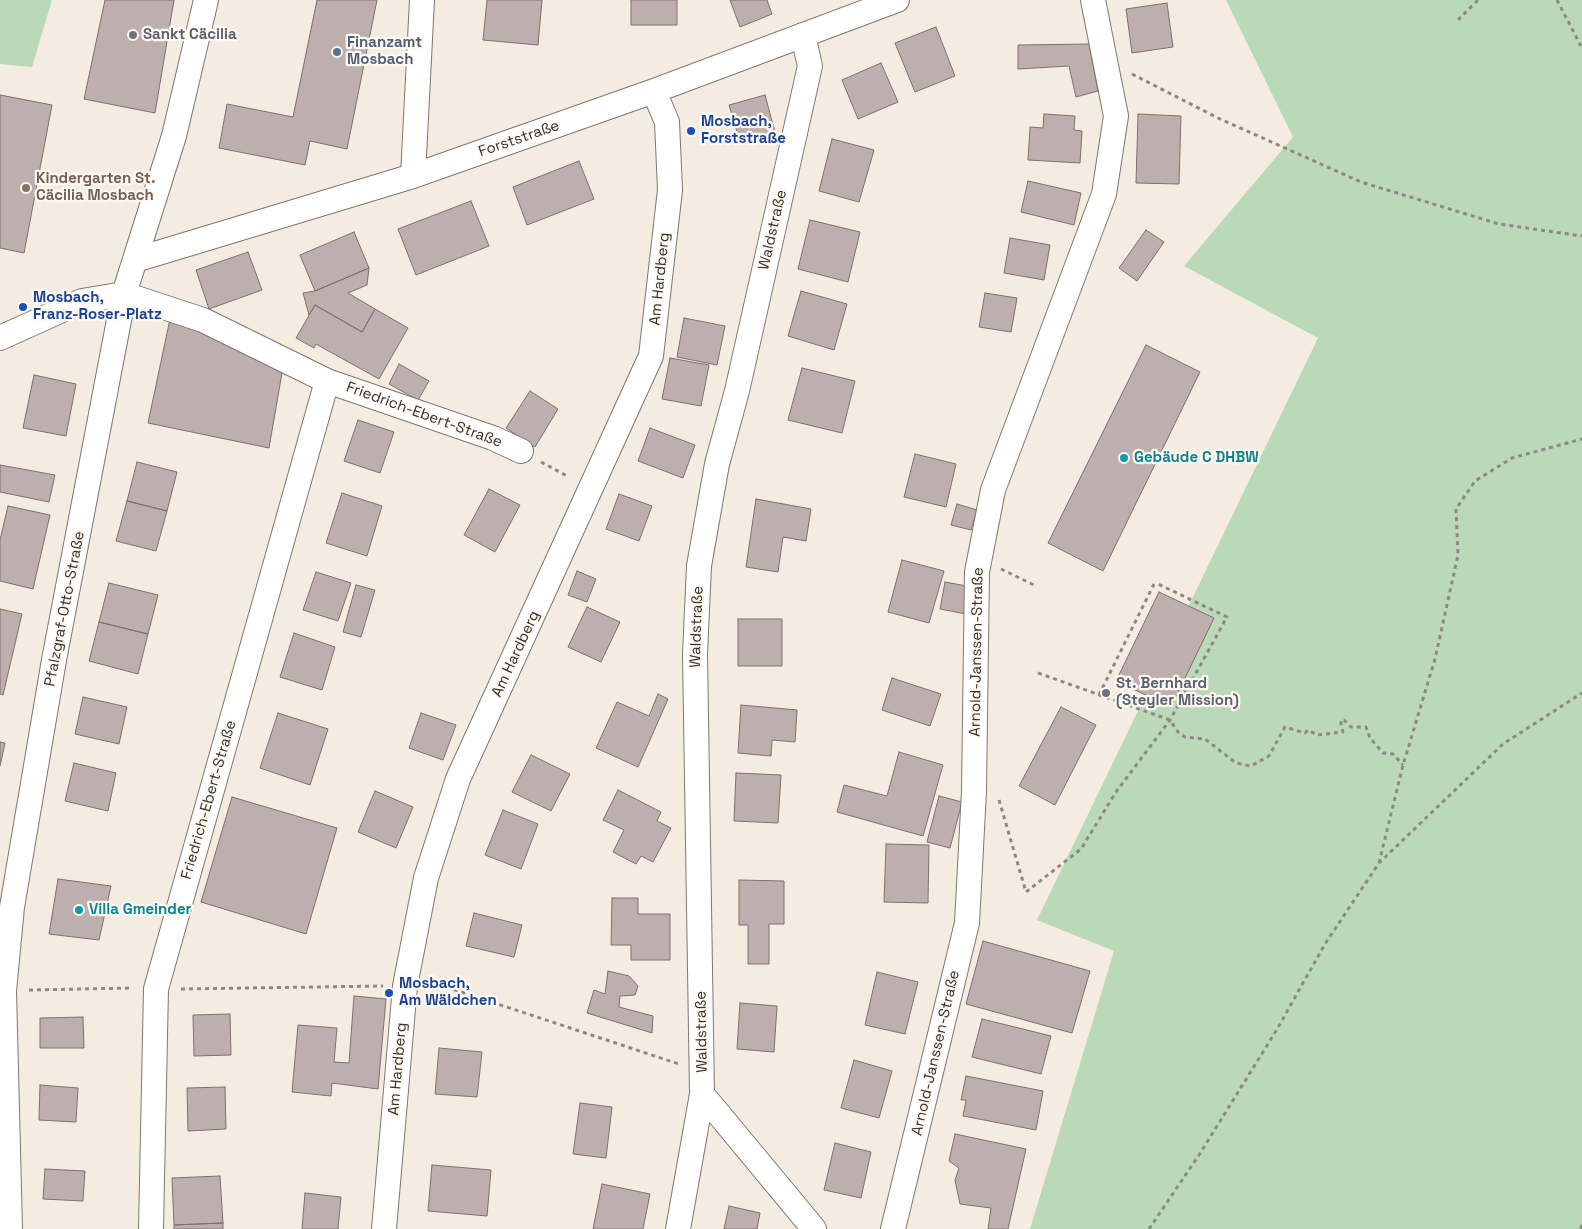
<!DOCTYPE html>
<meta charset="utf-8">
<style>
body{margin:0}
canvas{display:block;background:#f4ece1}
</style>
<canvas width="1582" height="1229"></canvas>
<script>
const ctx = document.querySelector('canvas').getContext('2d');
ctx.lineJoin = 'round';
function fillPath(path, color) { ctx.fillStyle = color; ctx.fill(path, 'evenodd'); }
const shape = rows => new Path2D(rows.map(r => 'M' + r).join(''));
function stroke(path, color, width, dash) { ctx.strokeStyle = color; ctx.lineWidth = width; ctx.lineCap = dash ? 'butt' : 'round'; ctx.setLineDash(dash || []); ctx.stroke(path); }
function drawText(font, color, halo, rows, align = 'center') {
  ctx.font = font + ' "Space Grotesk",sans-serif'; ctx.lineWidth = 4.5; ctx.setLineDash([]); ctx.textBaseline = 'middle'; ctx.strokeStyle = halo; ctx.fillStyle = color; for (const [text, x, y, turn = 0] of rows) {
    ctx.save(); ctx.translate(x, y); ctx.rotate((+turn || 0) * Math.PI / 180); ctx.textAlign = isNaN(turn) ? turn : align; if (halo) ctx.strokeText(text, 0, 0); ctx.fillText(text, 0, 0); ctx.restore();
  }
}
const green = shape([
 [0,0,52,0,32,67,0,64],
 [1226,0,1582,0,1582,1229,1030,1229,1114,951,1037,920,1318,338,1184,266,1293,137]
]);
const building = shape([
 [105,0,174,0,155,113,84,99,105,0],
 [317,0,377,0,347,149,310,141,305,165,219,148,227,104,293,117,317,0],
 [487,0,542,0,538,45,483,40,487,0],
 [631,0,677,0,677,25,631,25,631,0],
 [730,0,767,0,772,14,740,27,730,0],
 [1167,3,1173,47,1132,53,1126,9,1167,3],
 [936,27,955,76,915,92,895,43,936,27],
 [1089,44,1098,91,1076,97,1069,66,1018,69,1018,45,1089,44],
 [881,63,898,102,858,119,842,80,881,63],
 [0,95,52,105,24,253,0,248,0,95],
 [765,95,775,132,740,142,729,105,765,95],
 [1044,114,1075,116,1074,130,1082,131,1080,163,1028,160,1030,127,1043,128,1044,114],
 [1138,114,1181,116,1179,184,1136,183,1138,114],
 [832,139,874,150,859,202,819,191,832,139],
 [579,161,594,199,527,225,513,187,579,161],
 [1028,181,1081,193,1074,225,1021,212,1028,181],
 [471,201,489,246,416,275,398,229,471,201],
 [810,220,860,232,848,282,798,269,810,220],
 [1146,230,1164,242,1137,281,1119,268,1146,230],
 [354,232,369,268,315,291,300,255,354,232],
 [1010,238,1050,245,1044,280,1004,273,1010,238],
 [248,252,262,290,209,309,196,270,248,252],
 [369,268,367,285,348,293,375,309,362,332,315,305,309,315,303,293,315,291,369,268],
 [801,291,847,304,834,350,788,336,801,291],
 [985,293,1017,298,1011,332,979,327,985,293],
 [315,305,362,332,375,309,408,328,379,379,316,344,314,348,296,338,315,305],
 [684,318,725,326,717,365,677,357,684,318],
 [170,319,194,323,282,373,269,448,148,423,170,319],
 [1146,345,1200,372,1103,571,1048,543,1146,345],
 [670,358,709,365,701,406,662,399,670,358],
 [399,364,429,381,418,400,389,384,399,364],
 [802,368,855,381,842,433,788,420,802,368],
 [34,375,76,384,66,436,23,428,34,375],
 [530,391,558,409,535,447,506,428,530,391],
 [358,420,394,432,380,473,344,461,358,420],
 [650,428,695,445,683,478,638,461,650,428],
 [915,454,956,464,946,507,904,497,915,454],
 [137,462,177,472,167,511,127,501,137,462],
 [0,465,55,475,49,502,0,492,0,465],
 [489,489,520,505,495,552,464,535,489,489],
 [342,493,382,506,367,556,326,543,342,493],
 [619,494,652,506,639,541,606,529,619,494],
 [756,499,811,509,806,541,783,537,778,572,746,567,756,499],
 [127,501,167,511,156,551,116,541,127,501],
 [957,504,977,510,971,530,951,525,957,504],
 [8,506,50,515,33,589,0,581,0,540,8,506],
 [902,560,944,571,929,623,888,612,902,560],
 [577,571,596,579,587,602,568,595,577,571],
 [316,572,351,583,338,621,303,610,316,572],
 [945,582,972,587,966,614,940,609,945,582],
 [109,583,158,595,148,634,99,622,109,583],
 [356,585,375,590,361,637,343,632,356,585],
 [1159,592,1214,618,1171,707,1116,681,1159,592],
 [587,607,620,622,601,662,568,647,587,607],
 [0,609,22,614,3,695,0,694,0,609],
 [738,619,782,619,782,666,738,666,738,619],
 [99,622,148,634,138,674,89,661,99,622],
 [294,633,335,647,322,690,280,677,294,633],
 [892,678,941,694,930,726,882,710,892,678],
 [658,694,668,699,638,767,596,748,617,702,649,716,658,694],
 [83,697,127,707,119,744,75,734,83,697],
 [741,705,797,710,795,742,772,740,771,756,738,753,741,705],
 [1061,707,1096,725,1055,805,1019,786,1061,707],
 [278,713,328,729,310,785,260,768,278,713],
 [421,713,456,725,443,760,409,748,421,713],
 [0,742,5,743,0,766,0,742],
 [899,752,943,765,923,836,837,812,844,785,887,796,899,752],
 [531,755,570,774,551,811,512,792,531,755],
 [74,763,116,773,108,811,65,801,74,763],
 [736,773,781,775,778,823,734,821,736,773],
 [618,790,661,812,657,821,671,828,653,862,641,856,636,864,613,852,624,830,603,820,618,790],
 [375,791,413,807,396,848,358,832,375,791],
 [939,796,962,802,950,848,927,842,939,796],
 [232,797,337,828,306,934,201,902,232,797],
 [503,810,538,824,521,869,485,855,503,810],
 [886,844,929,845,928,903,884,902,886,844],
 [58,879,111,886,99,940,49,934,58,879],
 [739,880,784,881,784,924,769,924,769,964,748,964,748,925,739,925,739,880],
 [612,898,638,898,638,914,670,914,670,960,631,960,631,945,611,945,612,898],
 [474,913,522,925,514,957,466,946,474,913],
 [983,941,1090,971,1072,1033,966,1004,983,941],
 [608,971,629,976,638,986,635,995,620,996,619,1007,653,1016,652,1033,587,1013,594,990,605,994,608,971],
 [877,972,918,982,905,1034,865,1025,877,972],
 [354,996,386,999,378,1089,332,1083,331,1096,292,1092,298,1025,337,1028,334,1062,349,1063,354,996],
 [740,1003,777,1006,774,1052,737,1049,740,1003],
 [230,1014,231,1055,194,1056,193,1015,230,1014],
 [83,1017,84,1048,40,1048,40,1018,83,1017],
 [982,1019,1051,1036,1041,1074,972,1057,982,1019],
 [439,1048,482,1052,477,1097,435,1094,439,1048],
 [854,1060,892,1071,879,1118,841,1108,854,1060],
 [966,1076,1043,1091,1036,1130,963,1116,966,1100,961,1100,966,1076],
 [40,1085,78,1088,76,1122,39,1120,40,1085],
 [225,1087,226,1129,188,1131,187,1088,225,1087],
 [580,1103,612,1107,606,1158,573,1154,580,1103],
 [955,1134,1026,1149,1008,1229,988,1229,991,1208,960,1204,955,1180,959,1168,949,1161,955,1134],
 [835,1143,871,1152,861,1198,824,1190,835,1143],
 [432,1165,491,1170,487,1216,428,1211,432,1165],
 [45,1169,85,1171,83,1201,43,1199,45,1169],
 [220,1176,223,1223,174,1225,172,1178,220,1176],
 [602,1184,650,1194,643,1229,593,1229,602,1184],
 [305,1193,341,1197,338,1229,302,1229,305,1193],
 [729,1206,760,1213,757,1229,724,1229,729,1206],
 [223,1223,223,1229,174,1229,174,1225,223,1223]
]);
const path = shape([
 [1557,0,1582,48],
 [1458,20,1478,0],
 [1132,74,1218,118,1361,182,1499,224,1582,236],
 [541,462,569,477],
 [1001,569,1036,586],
 [1038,673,1170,720,1178,732,1185,737,1205,739,1236,763,1251,766,1269,756,1285,727,1305,733,1308,730,1317,735,1343,732,1341,724,1341,720,1344,720,1351,727,1366,727,1370,738,1383,753,1393,754,1403,765],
 [1099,695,1154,584],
 [999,800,1026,892,1081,849,1116,792,1170,720,1227,617,1156,583],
 [1379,863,1403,765,1435,659,1458,555,1456,509,1475,481,1512,458,1582,439],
 [431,982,679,1064],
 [181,989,383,986],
 [29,990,133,988],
 [1149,1229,1199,1155,1276,1031,1325,944,1379,863,1503,744,1582,693],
 [1581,1229,1582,1222]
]);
const minor = shape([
 [413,176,422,0],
 [135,260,413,176,654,91,897,0],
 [0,338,82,301,124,294,203,320,327,381,156,989,151,1229],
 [327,381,493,438,521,451],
 [702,1094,814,1229],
 [10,1229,4,991,12,907,54,660,124,294,174,136,206,0],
 [384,1229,405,986,426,878,458,779,651,356,670,190,667,122,654,91],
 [678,1229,702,1094,695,654,699,566,717,464,737,391,810,66,803,35],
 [893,1229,967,923,974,791,977,572,993,490,1104,194,1116,116,1093,0]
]);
const markers = [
 [133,35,5,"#6b7280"],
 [337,52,5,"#5c6f8a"],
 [691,131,5,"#1a4fb4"],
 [26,188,5,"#8d6e63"],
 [23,307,5,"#1a4fb4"],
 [1124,458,5,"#0f9aa8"],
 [1106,693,5,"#6b7280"],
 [79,910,5,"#0f9aa8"],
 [389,993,5,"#1a4fb4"]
];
const worshipNames = [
 ["Sankt Cäcilia",143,35],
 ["St. Bernhard",1116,684],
 ["(Steyler Mission)",1116,701]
];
const serviceNames = [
 ["Finanzamt",347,43],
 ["Mosbach",347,60]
];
const transitNames = [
 ["Mosbach,",701,122],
 ["Forststraße",701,139],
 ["Mosbach,",33,298],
 ["Franz-Roser-Platz",33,315],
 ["Mosbach,",399,984],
 ["Am Wäldchen",399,1001]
];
const streetNames = [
 ["Forststraße",519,139,-19],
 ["Waldstraße",773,230,-77],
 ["Am Hardberg",660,279,-84],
 ["Friedrich-Ebert-Straße",424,415,20],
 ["Pfalzgraf-Otto-Straße",65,609,-79],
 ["Waldstraße",697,627,-88],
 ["Arnold-Janssen-Straße",977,652,-89],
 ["Am Hardberg",516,654,-65],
 ["Friedrich-Ebert-Straße",209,800,-74],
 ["Waldstraße",702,1032,-91],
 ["Arnold-Janssen-Straße",936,1053,-77],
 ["Am Hardberg",398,1069,-85]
];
const educationNames = [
 ["Kindergarten St.",36,179],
 ["Cäcilia Mosbach",36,196]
];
const cultureNames = [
 ["Gebäude C DHBW",1134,458],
 ["Villa Gmeinder",89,910]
];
fillPath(green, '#b9d9b9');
fillPath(building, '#beafaf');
stroke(building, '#7d706f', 1);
stroke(minor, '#7e786e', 26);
stroke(path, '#8e8981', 3, [4, 4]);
stroke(minor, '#fff', 24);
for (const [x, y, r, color] of markers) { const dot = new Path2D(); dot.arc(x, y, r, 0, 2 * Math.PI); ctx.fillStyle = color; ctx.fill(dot); stroke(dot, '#fefaf3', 2); }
drawText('bold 15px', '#5b616d', '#fefaf3', worshipNames, 'left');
drawText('bold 15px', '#4e5e75', '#fefaf3', serviceNames, 'left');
drawText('bold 15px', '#164399', '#fefaf3', transitNames, 'left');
drawText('15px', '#33312c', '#fefaf3', streetNames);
drawText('bold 15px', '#785e54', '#fefaf3', educationNames, 'left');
drawText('bold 15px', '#0d838f', '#fefaf3', cultureNames, 'left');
</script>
